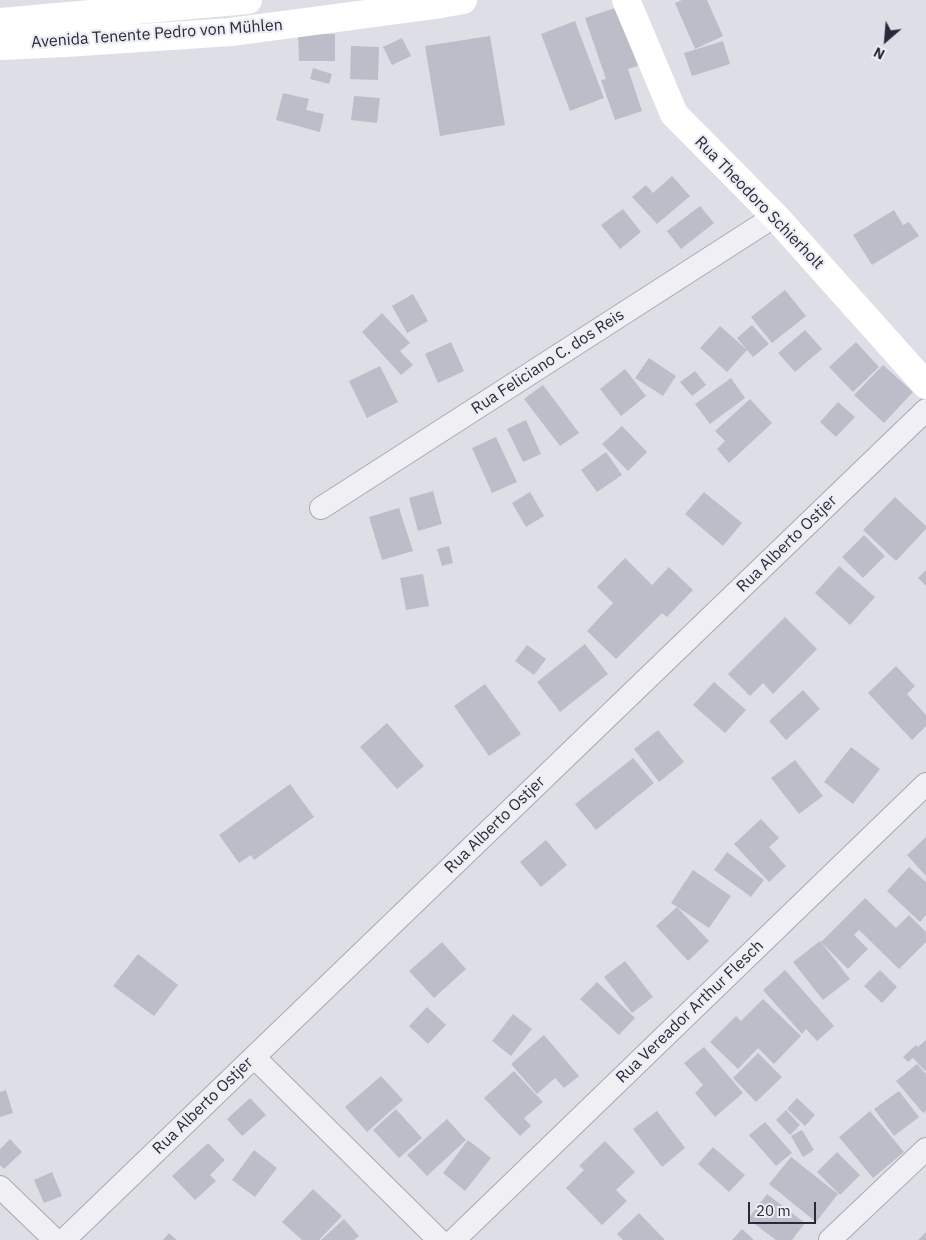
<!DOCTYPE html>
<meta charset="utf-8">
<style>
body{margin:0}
#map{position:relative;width:926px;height:1240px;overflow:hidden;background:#dedfe6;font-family:"IBM Plex Sans",sans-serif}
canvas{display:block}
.north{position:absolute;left:861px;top:15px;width:50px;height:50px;-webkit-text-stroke:4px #edeef4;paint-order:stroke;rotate:207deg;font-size:14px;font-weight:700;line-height:20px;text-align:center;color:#282a3b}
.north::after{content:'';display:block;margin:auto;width:18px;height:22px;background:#282a3b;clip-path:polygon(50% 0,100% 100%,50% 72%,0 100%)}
.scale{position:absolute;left:748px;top:1202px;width:68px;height:22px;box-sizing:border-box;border:2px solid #282a3b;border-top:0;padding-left:6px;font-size:15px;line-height:18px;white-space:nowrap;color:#282a3b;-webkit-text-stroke:4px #edeef4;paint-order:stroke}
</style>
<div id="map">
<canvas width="926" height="1240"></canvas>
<div class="north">N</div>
<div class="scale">20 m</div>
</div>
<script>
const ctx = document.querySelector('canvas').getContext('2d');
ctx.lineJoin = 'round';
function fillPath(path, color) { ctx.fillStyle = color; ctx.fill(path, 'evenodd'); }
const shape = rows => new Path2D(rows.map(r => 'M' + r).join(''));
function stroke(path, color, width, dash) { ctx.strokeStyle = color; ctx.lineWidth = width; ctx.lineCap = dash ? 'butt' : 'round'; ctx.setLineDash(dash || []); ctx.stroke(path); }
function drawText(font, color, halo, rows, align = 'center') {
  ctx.font = font + ' "IBM Plex Sans",sans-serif'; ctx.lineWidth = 4.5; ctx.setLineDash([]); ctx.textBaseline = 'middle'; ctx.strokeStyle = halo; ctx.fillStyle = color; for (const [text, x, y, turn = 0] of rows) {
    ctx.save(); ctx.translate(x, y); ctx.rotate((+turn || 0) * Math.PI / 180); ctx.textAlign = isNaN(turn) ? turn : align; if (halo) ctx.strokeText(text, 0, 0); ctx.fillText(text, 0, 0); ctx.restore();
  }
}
const building = shape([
 [682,0,707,0,723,36,695,49,675,3],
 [618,7,638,66,628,69,642,111,615,120,601,80,606,79,585,18],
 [575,21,604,98,570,111,541,34],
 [298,34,335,34,335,61,299,61],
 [490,36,505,125,440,136,425,46],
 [402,38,411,56,392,65,383,47],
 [723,41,730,64,692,76,684,53],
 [351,46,379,47,378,80,350,79],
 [313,68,332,74,329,84,310,79],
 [283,93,309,99,306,110,324,114,320,132,276,120],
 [354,96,380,98,377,123,351,120],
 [672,176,690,196,657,224,632,197,646,185,653,193],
 [700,206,714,223,681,249,667,231],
 [623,209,641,232,620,249,601,225],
 [894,210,903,225,909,222,919,236,872,265,853,235],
 [785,290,806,316,772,343,751,317],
 [413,294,428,321,407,333,392,306],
 [382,313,410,343,400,351,413,365,401,375,362,332],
 [752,325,769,344,753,357,737,338],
 [720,326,747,350,727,372,700,348],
 [805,330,822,349,795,372,778,353],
 [451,342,464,371,438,383,425,354],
 [856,342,879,367,853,392,829,367],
 [649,358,676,376,663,396,635,378],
 [883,365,913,392,884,423,854,395],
 [380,366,398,402,367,418,349,381],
 [625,369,646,396,621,416,600,389],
 [695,371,706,385,692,396,680,382],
 [731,378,745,398,710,424,695,404],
 [543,385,579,433,560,446,524,399],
 [750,399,772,423,729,463,717,449,725,441,715,431],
 [838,402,855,417,836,437,820,422],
 [526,420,541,454,523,462,507,429],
 [622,426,647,452,628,471,602,444],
 [496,437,517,482,492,493,472,448],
 [606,452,622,475,597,492,581,470],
 [433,491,442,524,418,531,409,498],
 [530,492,544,516,526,527,512,503],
 [704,492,742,523,723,546,685,514],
 [895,497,926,526,926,529,896,561,863,530],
 [399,508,413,551,382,560,369,517],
 [864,535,885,556,863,578,842,557],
 [449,546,453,563,442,566,437,549],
 [625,558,652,585,669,567,693,590,667,617,662,613,616,659,587,631,613,603,597,587],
 [839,566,875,597,850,625,815,593],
 [926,570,926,586,918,578],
 [423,574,429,606,406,610,400,578],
 [785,617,817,649,773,694,763,683,750,696,728,674],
 [585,644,608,674,560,712,537,682],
 [527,645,546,659,534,675,515,661],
 [896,666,915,686,907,694,926,715,926,726,912,740,868,693],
 [714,682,746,710,725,733,693,705],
 [485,684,521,734,489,756,454,706],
 [803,690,820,709,786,740,769,721],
 [387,723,424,766,397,789,360,747],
 [658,730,684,762,659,782,634,749],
 [851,747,880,769,853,804,824,782],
 [633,758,654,783,596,830,575,804],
 [795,760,823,796,799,814,771,778],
 [290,784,314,817,254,860,251,855,239,863,219,835],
 [761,819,779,838,769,847,786,866,769,882,734,844],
 [926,837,926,876,907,855],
 [546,840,567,865,541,887,520,862],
 [727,852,764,880,751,897,714,870],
 [909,867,926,882,926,915,920,922,887,891],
 [693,870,731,896,709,928,671,903],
 [865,898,896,928,909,915,926,932,926,942,899,969,859,930,854,935,868,949,848,969,821,942,850,979,823,1000,793,962,820,941,821,942],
 [677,907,709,941,688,961,656,926],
 [442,942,466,969,434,998,409,971],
 [138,954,178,985,154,1016,113,986],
 [625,961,653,997,632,1013,604,977],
 [785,970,834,1026,817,1041,806,1029,802,1034,763,990],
 [880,970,897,987,882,1003,864,986],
 [597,982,635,1018,619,1035,580,999],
 [763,999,801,1036,774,1064,758,1048,738,1069,710,1042,736,1016,741,1021],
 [427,1007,446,1025,428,1044,409,1026],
 [513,1014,532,1029,511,1056,492,1041],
 [544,1035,579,1076,564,1088,555,1078,537,1094,511,1064],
 [926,1040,926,1070,925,1071,913,1058,908,1062,903,1057,916,1045,918,1047],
 [704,1047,743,1093,715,1117,695,1093,703,1085,684,1063],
 [758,1053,782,1077,756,1102,733,1078],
 [917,1064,926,1074,926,1111,923,1113,896,1081],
 [514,1071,543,1102,524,1118,531,1126,520,1136,484,1098],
 [381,1076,403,1100,367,1132,345,1107],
 [6,1090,13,1113,0,1117,0,1092],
 [899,1091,919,1117,894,1136,874,1109],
 [250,1098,266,1115,242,1136,227,1119],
 [797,1098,815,1115,805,1126,787,1109],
 [396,1109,422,1138,399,1158,373,1130],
 [786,1110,800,1125,790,1135,776,1120],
 [657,1111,685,1148,662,1167,633,1129],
 [870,1111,904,1152,873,1178,839,1137],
 [447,1119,466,1140,427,1176,407,1155],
 [765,1122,792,1153,776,1166,749,1135],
 [802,1130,814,1150,803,1157,791,1136],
 [10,1139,22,1152,4,1169,0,1165,0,1149],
 [468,1140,491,1158,465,1191,443,1173],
 [605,1141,635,1172,616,1190,627,1201,602,1225,566,1188,584,1170,579,1166],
 [208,1143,225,1160,210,1175,216,1181,195,1200,172,1176],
 [713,1147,745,1175,729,1192,698,1164],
 [254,1150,277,1168,255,1197,232,1180],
 [837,1152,860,1175,840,1195,817,1172],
 [791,1157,838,1194,816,1222,769,1184],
 [52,1172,62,1196,44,1203,34,1180],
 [313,1189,342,1216,319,1240,302,1240,282,1222],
 [767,1194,805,1223,792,1240,776,1240,748,1219],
 [639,1213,665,1240,623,1240,617,1234],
 [344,1219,359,1236,354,1240,321,1240],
 [742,1229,754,1240,732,1240],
 [926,1232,926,1240,918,1240],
 [169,1233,177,1240,163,1240]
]);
const street = shape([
 [321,508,775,216],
 [254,1057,439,1240],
 [0,1187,55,1240],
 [64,1240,926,410],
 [454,1240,926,784],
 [830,1240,926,1149]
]);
const secondary = shape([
 [626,0,674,114,775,216,926,385],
 [0,22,248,0],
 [0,46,66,43,231,32,441,4,463,0]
]);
const streetNames = [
 ["Avenida Tenente Pedro von Mühlen",157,34,-4],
 ["Rua Theodoro Schierholt",759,203,46],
 ["Rua Feliciano C. dos Reis",548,362,-33],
 ["Rua Alberto Ostjer",787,544,-44],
 ["Rua Alberto Ostjer",495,825,-44],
 ["Rua Vereador Arthur Flesch",690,1012,-44],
 ["Rua Alberto Ostjer",203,1106,-44]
];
fillPath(building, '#bbbdc8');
stroke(street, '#a7a9b3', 24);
stroke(street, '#f0f0f4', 22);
stroke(secondary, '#fff', 28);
drawText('16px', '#282a3b', '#edeef4', streetNames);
</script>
